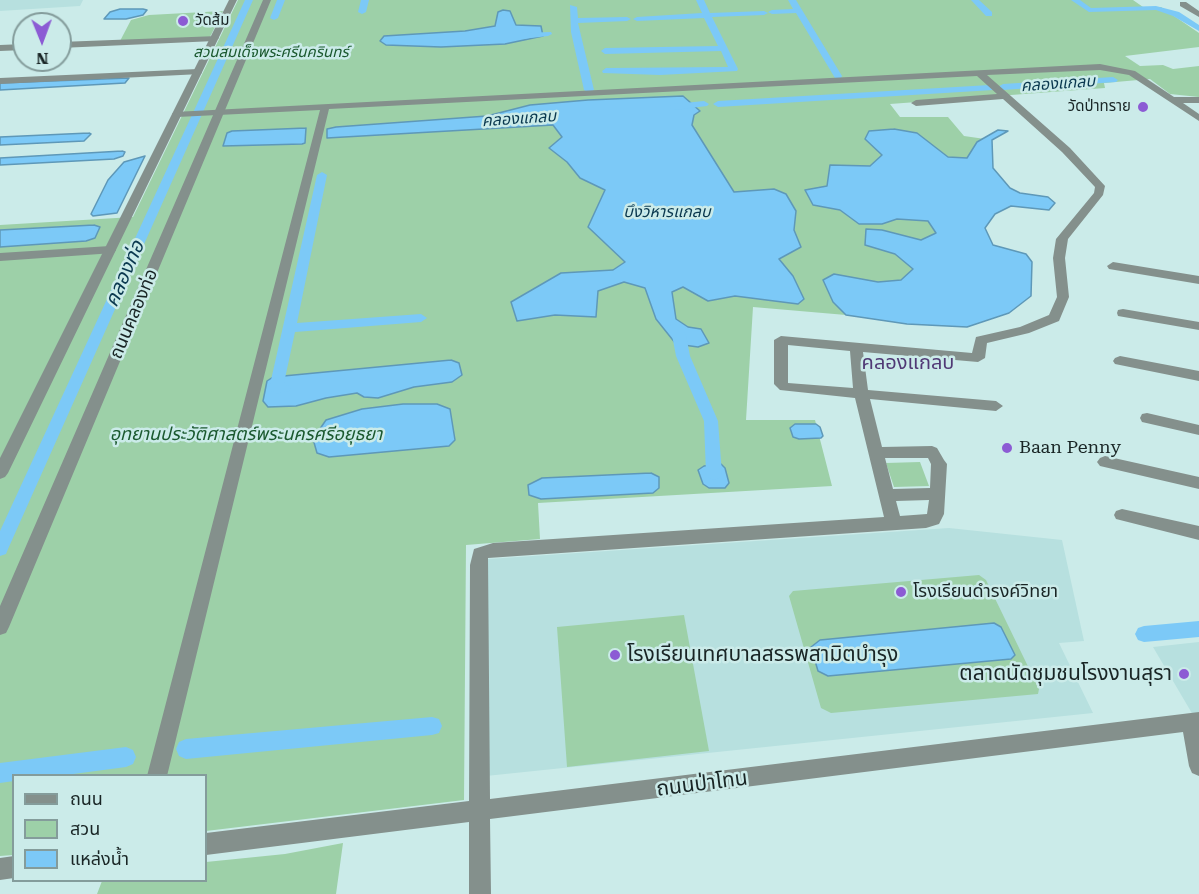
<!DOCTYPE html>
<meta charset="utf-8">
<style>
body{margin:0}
#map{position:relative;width:1199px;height:894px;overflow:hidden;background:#cbebe9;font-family:"Roboto Serif","Noto Sans Thai",serif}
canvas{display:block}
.legend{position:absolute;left:12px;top:774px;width:195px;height:108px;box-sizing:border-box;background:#cbebe9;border:2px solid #849c9b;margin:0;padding:8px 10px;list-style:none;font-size:18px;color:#192525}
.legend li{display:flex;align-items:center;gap:12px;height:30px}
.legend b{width:30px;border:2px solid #849c9b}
.north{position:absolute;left:12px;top:12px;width:60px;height:60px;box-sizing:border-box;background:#cbebe9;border:2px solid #849c9b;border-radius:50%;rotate:179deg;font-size:16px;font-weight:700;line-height:24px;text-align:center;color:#192525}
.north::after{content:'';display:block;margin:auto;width:21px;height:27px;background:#8c5bd4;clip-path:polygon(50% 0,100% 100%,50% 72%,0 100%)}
</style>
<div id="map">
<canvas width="1199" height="894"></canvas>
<ul class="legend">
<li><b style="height:8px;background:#84908c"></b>ถนน</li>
<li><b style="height:16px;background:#9dd0a8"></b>สวน</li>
<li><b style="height:16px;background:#7cc9f7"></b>แหล่งน้ำ</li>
</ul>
<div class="north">N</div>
</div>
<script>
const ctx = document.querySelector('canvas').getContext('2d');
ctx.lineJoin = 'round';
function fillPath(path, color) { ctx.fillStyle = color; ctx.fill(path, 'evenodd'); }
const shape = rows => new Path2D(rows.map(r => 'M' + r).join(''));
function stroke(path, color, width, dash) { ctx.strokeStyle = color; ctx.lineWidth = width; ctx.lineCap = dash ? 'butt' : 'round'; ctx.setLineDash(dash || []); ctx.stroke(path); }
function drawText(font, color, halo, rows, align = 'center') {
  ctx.font = font + ' "Roboto Serif","Noto Sans Thai",serif'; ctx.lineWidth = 5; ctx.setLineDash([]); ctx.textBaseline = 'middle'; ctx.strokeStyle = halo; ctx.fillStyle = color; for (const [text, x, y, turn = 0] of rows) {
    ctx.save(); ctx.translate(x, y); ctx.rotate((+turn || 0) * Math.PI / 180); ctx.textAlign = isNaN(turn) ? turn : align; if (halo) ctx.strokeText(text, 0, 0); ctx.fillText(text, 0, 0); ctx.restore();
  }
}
const built = shape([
 [0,0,83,0,80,6,0,11],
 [949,528,1062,540,1084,641,1059,643,1093,713,486,776,484,564,488,559],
 [1199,642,1199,714,1193,715,1153,647]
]);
const green = shape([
 [238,0,1133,0,1143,7,1161,7,1199,33,1199,47,1125,56,1140,66,1163,65,1173,69,1199,66,1199,97,1170,94,1150,79,1104,83,1105,88,890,104,900,117,948,117,964,136,992,140,993,168,1010,188,1020,193,1048,197,1055,203,1049,210,1011,206,995,214,985,228,993,245,1026,254,1032,262,1031,296,1009,313,967,327,907,324,846,315,753,307,746,420,815,420,832,486,538,503,540,539,466,545,464,800,206,831,206,776,14,776,13,855,0,856,0,225,133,217],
 [223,11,210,37,120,41,131,20,149,15],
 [920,462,929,486,894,487,886,463],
 [979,575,986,580,1039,689,1038,694,831,713,821,708,789,596,793,591],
 [684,615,709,751,567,767,557,627],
 [343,843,336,894,97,894,102,881,206,880,206,862,285,854]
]);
const water = shape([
 [120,9,143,9,147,10,143,15,126,19,104,19,110,12,120,9],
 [503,10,510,11,516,25,541,26,543,36,505,44,441,47,386,45,380,41,384,36,465,31,495,26,498,12,503,10],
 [129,78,125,83,0,90,0,83,129,78],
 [683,96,700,111,694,115,692,125,734,192,774,189,786,194,796,211,794,230,801,247,779,259,793,276,804,299,798,304,735,296,708,301,683,287,672,292,676,319,688,327,701,329,709,343,698,347,676,344,656,319,645,288,624,282,598,291,596,317,555,315,517,321,511,302,561,273,613,270,625,262,588,227,605,190,580,178,567,162,549,148,562,137,553,125,327,138,327,129,336,127,487,116,530,105,588,100,683,96],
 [306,128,305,143,302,144,223,146,227,133,232,131,306,128],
 [894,129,917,133,948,157,967,158,977,142,998,130,1008,131,992,140,993,168,1010,188,1020,193,1048,197,1055,203,1049,210,1011,206,995,214,985,228,993,245,1026,254,1032,262,1031,296,1009,313,967,327,907,324,846,315,833,302,823,280,834,274,878,282,901,280,913,269,895,254,865,245,866,229,882,230,921,240,936,233,928,221,897,219,882,224,859,224,840,210,813,205,805,190,827,186,830,165,870,166,882,155,865,139,869,131,894,129],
 [89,133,91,134,84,141,0,145,0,137,89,133],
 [122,151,125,152,123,156,114,159,0,165,0,158,122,151],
 [145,156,117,213,93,216,91,214,108,180,124,162,145,156],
 [94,225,100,227,95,238,86,241,0,247,0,230,94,225],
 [451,360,459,363,462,375,452,382,414,387,378,398,364,397,357,393,326,398,296,406,268,407,263,401,267,381,273,377,451,360],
 [403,404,437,404,450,409,455,440,449,446,329,457,317,453,313,439,326,420,362,409,403,404],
 [795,424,816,424,820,427,823,436,821,438,799,439,793,437,790,428,795,424],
 [721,464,725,468,729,483,725,488,709,488,703,484,698,470,704,466,721,464],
 [651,473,659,477,659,488,653,493,541,499,529,495,528,485,542,478,651,473],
 [994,623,1001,627,1015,655,1011,659,828,676,818,671,811,647,820,640,994,623]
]);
const canal = shape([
 [245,0,253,0,8,549,6,554,0,556,0,531,245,0],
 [277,0,285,0,278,18,274,20,270,18,277,0],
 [361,0,369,0,366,12,362,14,358,12,361,0],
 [696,0,704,0,710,13,764,11,768,13,764,15,712,17,738,69,737,71,660,75,603,73,602,71,606,68,728,67,721,51,605,54,601,51,605,48,718,46,704,18,637,21,633,19,637,17,702,13,696,0],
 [788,0,796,0,842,76,841,78,835,78,796,13,772,14,768,12,772,10,793,9,788,0],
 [971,0,979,0,992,12,992,16,986,16,971,0],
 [1071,0,1080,0,1091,8,1156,6,1179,12,1199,25,1199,31,1173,16,1156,10,1089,12,1071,0],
 [570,5,577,7,578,18,627,17,631,19,627,21,578,23,594,90,589,93,584,90,571,32,570,5],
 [551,32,552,34,548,36,522,39,518,36,522,33,551,32],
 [1113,77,1118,80,1116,82,1003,90,998,87,1003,84,1113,77],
 [990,85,995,88,993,90,718,107,713,104,718,101,990,85],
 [704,101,709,104,707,106,674,110,669,107,674,104,704,101],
 [322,172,327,175,297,323,421,314,427,318,421,322,295,332,284,383,291,388,289,391,276,394,269,389,317,175,322,172],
 [674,323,679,324,686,335,690,356,718,421,722,474,719,478,714,480,709,478,706,474,704,421,676,356,672,335,667,327,674,323],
 [1199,621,1199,637,1144,642,1138,640,1135,634,1138,628,1144,626,1199,621],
 [432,717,439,719,442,726,439,733,432,735,186,759,179,756,176,749,179,742,186,739,432,717],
 [126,747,133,750,136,757,133,764,126,767,58,776,14,776,14,781,0,783,0,763,126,747]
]);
const minor = shape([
 [1180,2,1186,2,1199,11,1199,17,1180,6,1180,2],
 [218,36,219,38,215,41,60,48,60,42,218,36],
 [24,44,24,50,0,51,0,45,24,44],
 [1100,64,1135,71,1174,97,1199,97,1199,103,1183,103,1199,114,1199,121,1129,75,1100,70,987,75,1070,148,1105,186,1103,195,1068,239,1065,258,1069,297,1059,321,1029,333,987,343,985,358,978,362,863,352,868,390,996,401,1003,406,996,411,870,399,882,447,932,446,937,448,944,460,947,464,944,514,939,524,926,528,488,558,490,799,1199,712,1199,776,1192,773,1189,766,1183,732,490,819,491,894,469,894,469,822,206,855,206,833,469,801,470,565,474,549,493,543,884,517,855,398,780,390,774,384,774,340,781,336,972,353,976,337,1020,327,1049,315,1057,297,1053,258,1056,239,1094,193,1095,187,1062,152,1003,99,916,106,911,103,916,100,997,94,977,76,329,109,167,776,147,776,320,110,177,117,172,114,174,112,1100,64],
 [788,345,850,351,853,388,788,383,788,345],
 [885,458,928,458,931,464,930,488,893,489,885,458],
 [929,500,927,514,900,516,896,501,929,500],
 [198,69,202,72,201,74,0,84,0,78,198,69],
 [110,246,116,250,114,253,0,261,0,253,110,246],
 [1113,262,1199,276,1199,284,1109,269,1107,266,1113,262],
 [1123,309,1199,322,1199,330,1118,316,1117,313,1118,310,1123,309],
 [1120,356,1199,371,1199,381,1115,364,1113,361,1115,358,1120,356],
 [1147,413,1199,425,1199,435,1142,422,1140,418,1142,414,1147,413],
 [1105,456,1199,477,1199,489,1100,466,1097,462,1100,458,1105,456],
 [1122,509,1199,526,1199,540,1116,519,1114,515,1116,511,1122,509],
 [14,856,14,878,0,880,0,858,14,856]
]);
const tertiary = shape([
 [229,0,237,0,8,473,5,477,0,479,0,458,229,0],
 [263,0,271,0,9,627,6,633,0,635,0,606,263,0]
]);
const markers = [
 [183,21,6,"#8c5bd4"],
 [1143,107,6,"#8c5bd4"],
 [1007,448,6,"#8c5bd4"],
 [901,592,6,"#8c5bd4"],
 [615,655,6,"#8c5bd4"],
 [1184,674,6,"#8c5bd4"]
];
const farPoinames = [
 ["วัดส้ม",195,21],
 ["วัดป่าทราย",1131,107,"right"]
];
const farParknames = [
 ["สวนสมเด็จพระศรีนครินทร์",271,53]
];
const farWaternames = [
 ["คลองแกลบ",1058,84,-4],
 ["คลองแกลบ",519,119,-4],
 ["บึงวิหารแกลบ",667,212]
];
const streetNames = [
 ["ถนนคลองท่อ",134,314,-67]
];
const parkNames = [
 ["อุทยานประวัติศาสตร์พระนครศรีอยุธยา",246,435]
];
const poiNames = [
 ["Baan Penny",1019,448],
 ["โรงเรียนดำรงค์วิทยา",913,592]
];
const waterNames = [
 ["คลองท่อ",125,274,-66]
];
const neighbourhoodNames = [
 ["คลองแกลบ",908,363]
];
const nearPoinames = [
 ["โรงเรียนเทศบาลสรรพสามิตบำรุง",627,655],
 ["ตลาดนัดชุมชนโรงงานสุรา",1172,674,"right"]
];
const nearStreetnames = [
 ["ถนนป่าโทน",702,784,-7]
];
fillPath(built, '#b7e0df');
fillPath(green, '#9dd0a8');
fillPath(water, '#7cc9f7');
stroke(water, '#5e98b8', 1.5);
fillPath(canal, '#7cc9f7');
fillPath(minor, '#84908c');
fillPath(tertiary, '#84908c');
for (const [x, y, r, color] of markers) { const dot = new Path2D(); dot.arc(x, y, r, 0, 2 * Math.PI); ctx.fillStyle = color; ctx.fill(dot); stroke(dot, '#cbebe9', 2); }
drawText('15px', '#192525', '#cbebe9', farPoinames, 'left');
drawText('italic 15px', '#1b592f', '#cbebe9', farParknames);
drawText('italic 16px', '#0a384f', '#cbebe9', farWaternames);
drawText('18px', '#192525', '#cbebe9', streetNames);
drawText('italic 18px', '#1b592f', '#cbebe9', parkNames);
drawText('18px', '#192525', '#cbebe9', poiNames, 'left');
drawText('italic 20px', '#0a384f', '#cbebe9', waterNames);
drawText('20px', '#503975', '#cbebe9', neighbourhoodNames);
drawText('21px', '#192525', '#cbebe9', nearPoinames, 'left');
drawText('21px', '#192525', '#cbebe9', nearStreetnames);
</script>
